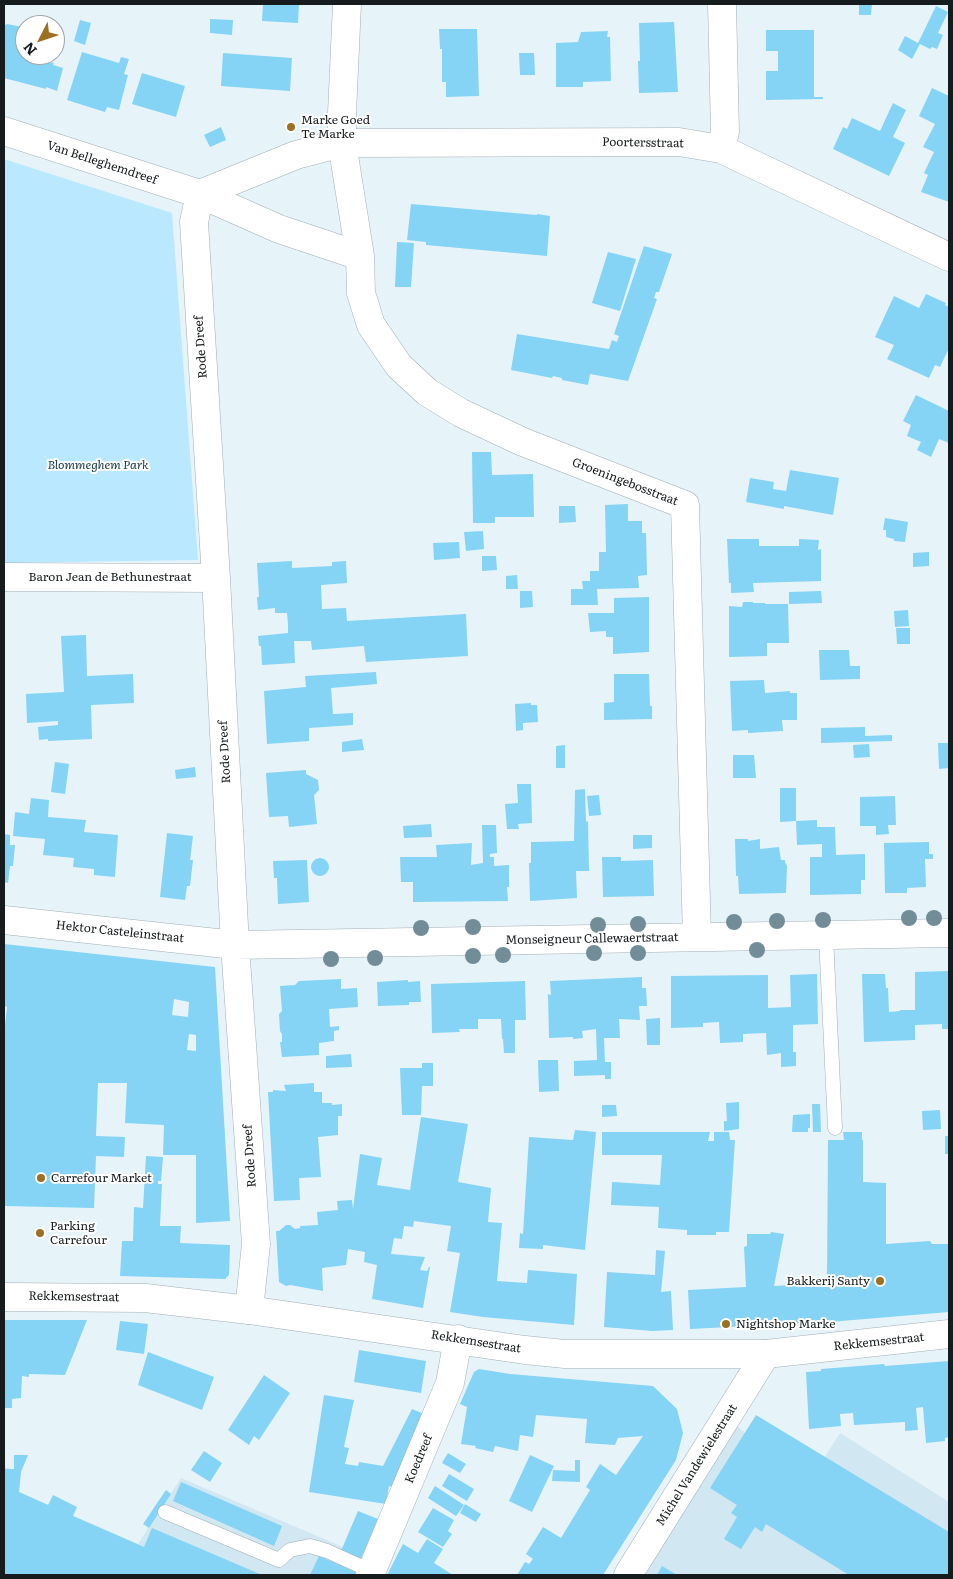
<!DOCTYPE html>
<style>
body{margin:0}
#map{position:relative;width:953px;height:1579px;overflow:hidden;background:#e6f4fa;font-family:Literata,serif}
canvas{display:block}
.frame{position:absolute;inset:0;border:5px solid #161b1d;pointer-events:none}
.north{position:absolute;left:15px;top:15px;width:50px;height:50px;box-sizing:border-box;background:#fff;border:1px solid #a2a4a5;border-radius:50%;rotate:229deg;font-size:14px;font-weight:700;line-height:20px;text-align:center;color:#161b1d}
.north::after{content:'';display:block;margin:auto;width:18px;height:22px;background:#9c7020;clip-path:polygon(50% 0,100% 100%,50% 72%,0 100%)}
</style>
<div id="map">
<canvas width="953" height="1579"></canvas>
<div class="frame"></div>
<div class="north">N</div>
</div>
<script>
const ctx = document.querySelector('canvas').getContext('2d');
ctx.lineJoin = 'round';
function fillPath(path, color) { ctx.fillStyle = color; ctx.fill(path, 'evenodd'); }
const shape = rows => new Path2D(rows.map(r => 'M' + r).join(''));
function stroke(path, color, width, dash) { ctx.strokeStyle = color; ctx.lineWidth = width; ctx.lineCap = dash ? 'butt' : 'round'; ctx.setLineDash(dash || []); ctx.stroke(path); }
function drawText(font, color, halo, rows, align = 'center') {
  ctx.font = font + ' Literata,serif'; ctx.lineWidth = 4; ctx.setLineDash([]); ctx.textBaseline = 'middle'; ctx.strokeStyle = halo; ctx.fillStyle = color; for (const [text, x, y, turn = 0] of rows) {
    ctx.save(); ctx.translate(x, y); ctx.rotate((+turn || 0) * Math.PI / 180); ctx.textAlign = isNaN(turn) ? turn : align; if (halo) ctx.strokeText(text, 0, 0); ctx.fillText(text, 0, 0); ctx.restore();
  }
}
const built = shape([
 [736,1425,745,1433,813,1475,840,1433,949,1502,949,1575,643,1575],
 [4,1467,21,1472,19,1492,138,1544,181,1478,343,1547,359,1575,4,1575]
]);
const green = shape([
 [4,159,172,213,198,560,4,563]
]);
const building = shape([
 [263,4,299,4,298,23,262,21],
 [859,4,872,4,871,15,859,15],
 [936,6,948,12,938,33,943,35,937,49,932,47,930,49,920,44,912,59,898,50,905,36,918,43],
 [210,19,233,20,232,35,210,33],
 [80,20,91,23,85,45,74,41],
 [674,22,678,92,639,93,638,61,640,61,639,23],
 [7,24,22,27,25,32,25,55,51,55,49,62,54,63,53,65,63,68,57,91,46,87,46,89,4,78,4,26],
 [439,29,477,29,479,96,446,97,446,82,442,82,442,49,440,49],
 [766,30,814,30,814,97,823,97,823,99,766,100,766,71,778,71,778,51,766,51],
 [608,31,607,37,610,37,611,81,583,82,583,87,556,87,556,43,578,42,581,32],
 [82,52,119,63,121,57,129,59,124,74,128,75,119,110,107,107,105,112,67,100],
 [223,53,292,58,290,91,221,86],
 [519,53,534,53,535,75,520,75],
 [142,73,185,86,176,117,132,104],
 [932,88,949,96,949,202,921,192,928,175,924,173,934,152,923,147,935,124,919,116],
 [893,103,906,110,893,137,905,143,889,176,833,149,843,127,847,129,852,118,880,131],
 [221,127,226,140,210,147,204,135],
 [411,204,537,215,537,214,550,216,547,256,426,245,426,242,407,240],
 [397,242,414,243,411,287,395,287],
 [644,246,672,254,659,292,656,292,654,298,657,299,628,381,590,374,588,385,562,380,562,378,553,376,552,378,511,370,517,334,609,349,612,340,617,342,619,336,614,334],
 [608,252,636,259,620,311,592,303],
 [926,294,946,303,945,305,949,307,949,348,940,367,935,365,929,378,887,359,894,345,875,337,894,296,919,308],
 [916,395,949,411,949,443,939,439,931,457,917,450,921,442,907,436,911,425,903,421],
 [472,452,491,452,492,475,533,474,534,517,495,517,495,523,473,523],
 [790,470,839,478,833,515,784,506,784,509,746,502,750,478,774,482,773,489,786,491],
 [628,504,628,521,642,521,642,533,646,533,647,575,638,576,639,588,597,589,598,605,571,605,571,589,583,589,582,581,590,581,590,571,599,571,599,552,606,552,605,505],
 [559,506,575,506,576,522,559,523],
 [885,518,908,522,905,542,894,541,894,539,886,537,886,530,883,530],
 [483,531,484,549,466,551,464,532],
 [727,539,759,539,759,546,799,546,799,539,819,540,818,550,821,549,821,581,753,583,754,592,731,593,731,583,729,583],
 [459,542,460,558,434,560,433,543],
 [929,552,929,566,913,567,913,553],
 [482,556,496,556,497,570,482,571],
 [292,561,292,568,332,566,332,562,346,561,347,583,321,585,322,609,346,608,347,621,466,614,468,656,366,662,364,646,312,650,311,641,294,641,295,663,262,665,261,646,259,646,258,636,288,633,288,624,287,613,275,613,275,608,258,610,257,597,259,597,257,563],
 [517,575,518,589,506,589,506,576],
 [520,591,532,591,533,607,520,608],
 [821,591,822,603,789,604,789,592],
 [649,597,649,652,613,654,613,637,606,637,606,631,590,632,588,613,614,613,614,598],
 [743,602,753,602,753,603,765,603,765,604,788,604,789,643,767,643,767,656,729,657,729,606,742,607],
 [908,610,909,626,895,627,894,611],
 [896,628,910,628,910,644,897,644],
 [86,635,87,676,133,674,134,703,91,705,92,739,48,741,48,739,39,740,38,727,58,725,58,721,27,723,26,694,64,692,61,636],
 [819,650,849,650,850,666,860,666,860,679,820,680],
 [376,672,377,684,331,688,333,714,353,713,353,725,309,728,309,741,267,744,264,691,306,687,305,676],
 [614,674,649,674,650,706,652,706,652,719,604,720,604,703,614,702],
 [764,680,765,693,790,691,790,693,797,693,797,720,782,720,783,731,748,733,748,730,732,731,730,681],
 [531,703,531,705,537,705,538,722,523,723,523,730,516,731,515,704],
 [865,727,865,736,892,735,892,741,821,743,821,728],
 [362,739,364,750,342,752,342,742],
 [938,743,949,743,949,768,939,769],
 [869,744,870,757,854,758,853,745],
 [565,745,565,768,556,768,556,746],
 [733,755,754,755,756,778,733,778],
 [55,762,69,764,65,794,51,792],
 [195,767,196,777,176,779,175,770],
 [306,770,306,774,318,780,319,790,314,795,317,824,289,827,288,816,269,817,266,773],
 [517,784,531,784,532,823,518,824,519,829,507,829,505,804,518,803],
 [780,788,796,788,796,821,817,820,817,827,835,827,836,855,865,854,865,880,861,880,861,894,810,895,810,857,822,857,822,844,797,845,796,821,780,822],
 [585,789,586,822,588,821,589,871,576,871,577,898,530,901,529,863,531,863,531,842,574,841,575,790],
 [599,795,601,815,589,816,587,796],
 [895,796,896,825,888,825,889,834,876,835,876,826,860,826,860,797],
 [31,798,49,800,48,817,86,820,84,832,118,835,115,877,94,875,94,869,73,867,74,858,43,855,45,839,13,836,15,812,29,814],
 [431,824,432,837,404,838,403,826],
 [482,825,496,825,497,853,490,854,490,857,494,857,494,866,509,865,509,887,507,887,508,901,413,902,413,882,401,882,400,857,437,857,436,845,472,843,471,865,483,863],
 [167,833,193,836,190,860,193,860,190,886,187,886,185,900,160,897],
 [4,834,10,835,10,845,15,845,13,866,10,866,8,883,4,882],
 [633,835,652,835,652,848,633,849],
 [735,839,748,839,748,841,760,839,760,849,779,847,781,860,785,860,785,862,787,866,786,893,739,894,738,876,736,876],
 [929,842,929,854,933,854,933,859,925,859,926,887,907,888,907,893,885,893,884,843],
 [602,857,621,857,621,861,653,860,654,896,603,897],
 '311 867a9 9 0 1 1 18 0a9 9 0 1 1-18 0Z',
 [307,860,309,902,278,904,277,878,274,878,273,861],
 [4,944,215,967,230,1221,196,1223,196,1155,163,1155,164,1125,125,1123,127,1083,98,1083,96,1136,125,1137,124,1157,96,1156,94,1208,4,1206,4,1034,7,1007,4,1006],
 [174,999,189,1002,188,1017,172,1015],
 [189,1034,196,1035,196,1051,187,1050],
 [949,971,949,1029,942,1029,942,1024,915,1025,915,1040,864,1042,862,974,885,974,886,988,888,988,889,1012,900,1011,900,1010,915,1010,915,972],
 [817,974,818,1024,793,1025,793,1052,796,1052,796,1066,781,1067,781,1053,767,1055,766,1033,743,1034,743,1042,720,1043,719,1022,703,1023,703,1027,671,1028,671,976,768,975,768,1008,791,1007,790,975],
 [642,977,642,988,646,988,647,1006,639,1006,640,1020,619,1019,620,1038,604,1038,605,1062,611,1062,611,1079,605,1079,605,1075,574,1076,574,1061,597,1060,596,1029,582,1031,583,1038,573,1039,573,1037,549,1038,548,994,551,995,550,981],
 [341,979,341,989,357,988,358,1007,329,1009,330,1027,339,1026,339,1030,334,1031,334,1041,319,1043,319,1055,282,1057,280,1042,282,1042,282,1034,280,1031,279,1014,282,1011,280,986,295,985,299,981],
 [408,980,408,982,420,981,421,1002,409,1002,409,1005,378,1006,377,982],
 [525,981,526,1020,515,1020,515,1053,504,1053,503,1039,502,1039,501,1019,478,1019,478,1029,459,1029,460,1032,432,1033,431,984],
 [660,1018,660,1045,647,1045,646,1019],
 [351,1054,352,1067,326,1068,326,1056],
 [538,1060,558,1060,559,1091,539,1092],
 [422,1063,433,1063,433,1086,422,1086,421,1115,402,1115,400,1068,422,1068],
 [314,1083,314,1092,322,1092,322,1103,332,1103,332,1105,342,1104,342,1116,338,1116,338,1135,318,1137,321,1177,299,1178,300,1200,274,1201,268,1092,273,1092,273,1090,286,1091,284,1085],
 [739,1102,739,1129,724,1131,724,1121,727,1121,726,1103],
 [812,1104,820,1104,821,1132,813,1132],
 [602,1105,616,1105,617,1116,602,1117],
 [940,1110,941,1129,923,1130,922,1111],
 [810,1114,810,1128,808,1128,808,1132,792,1132,793,1115],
 [421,1117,468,1124,458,1182,491,1188,488,1222,502,1223,497,1281,527,1283,528,1270,577,1274,574,1325,483,1317,450,1312,460,1253,447,1251,451,1226,414,1221,413,1227,404,1226,402,1239,394,1238,391,1254,425,1257,420,1270,427,1271,429,1267,430,1267,423,1308,372,1299,377,1265,364,1262,365,1252,348,1249,346,1265,322,1268,323,1291,290,1285,286,1286,279,1282,276,1231,279,1231,286,1225,290,1225,295,1229,300,1228,300,1226,318,1225,317,1212,338,1210,337,1201,352,1200,353,1209,360,1154,382,1158,377,1185,410,1190],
 [575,1130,596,1132,585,1250,543,1245,543,1249,519,1248,520,1233,523,1234,529,1137,573,1140],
 [602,1132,710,1132,708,1141,714,1141,714,1132,729,1132,730,1140,735,1140,729,1232,716,1232,716,1235,687,1235,687,1230,658,1228,659,1207,611,1205,612,1182,660,1185,662,1155,602,1155],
 [843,1132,862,1132,862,1140,863,1140,863,1182,886,1183,886,1244,930,1241,932,1244,949,1244,949,1312,829,1322,690,1329,688,1290,746,1287,744,1247,747,1246,747,1234,770,1234,771,1232,784,1234,774,1286,827,1283,828,1140,844,1140],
 [945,1136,949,1136,949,1154,945,1154],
 [146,1156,163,1157,161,1181,158,1181,158,1184,162,1184,160,1226,181,1226,180,1243,230,1245,229,1275,225,1279,120,1276,122,1241,133,1241,134,1207,143,1208],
 [656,1250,665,1251,661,1292,671,1291,673,1330,652,1331,604,1327,607,1272,655,1275],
 [4,1320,87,1320,65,1375,29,1374,29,1377,22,1376,21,1398,12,1399,12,1408,4,1408],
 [120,1321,148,1324,144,1354,116,1350],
 [359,1350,426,1361,421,1393,354,1382],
 [148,1352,214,1377,202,1410,138,1385],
 [949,1361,949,1437,945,1438,945,1441,926,1443,923,1407,916,1408,918,1430,905,1431,905,1422,854,1425,853,1413,840,1414,841,1426,809,1429,806,1372,821,1371,821,1369,884,1364,885,1366],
 [479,1369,510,1374,653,1386,677,1409,683,1433,676,1460,603,1575,517,1575,525,1562,529,1564,533,1559,526,1554,543,1527,561,1538,590,1490,586,1487,600,1464,616,1475,643,1436,618,1438,615,1445,585,1443,587,1419,536,1415,533,1437,520,1435,518,1451,495,1446,493,1452,475,1448,476,1446,461,1444,467,1407,460,1404,474,1372],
 [264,1375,290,1393,259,1440,254,1436,249,1445,228,1430],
 [324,1395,354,1400,344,1447,349,1448,345,1464,358,1466,359,1462,383,1466,412,1409,424,1414,393,1487,389,1486,386,1504,309,1492],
 [756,1415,949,1532,949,1575,849,1575,766,1524,762,1532,755,1527,741,1549,724,1539,737,1517,731,1513,737,1505,710,1488],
 [204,1451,222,1463,210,1482,191,1470],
 [448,1453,466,1464,460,1473,442,1463],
 [14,1455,28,1455,21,1472,19,1492,48,1505,53,1495,77,1507,73,1516,144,1547,152,1528,262,1575,4,1575,4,1469,14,1469],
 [530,1455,554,1466,532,1512,509,1501],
 [575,1460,580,1460,580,1482,552,1481,553,1470,575,1471],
 [449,1474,474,1489,467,1501,442,1486],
 [181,1482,282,1526,274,1546,173,1501],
 [435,1486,464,1505,456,1516,428,1498],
 [166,1490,171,1494,149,1528,143,1524],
 [465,1504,481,1514,476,1522,460,1513],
 [433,1508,454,1520,448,1531,452,1534,443,1547,418,1532],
 [358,1511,378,1519,361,1559,341,1551],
 [427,1539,443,1549,434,1563,453,1575,387,1575,403,1544,418,1553],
 [319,1556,356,1572,355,1575,310,1575],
 [662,1566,677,1575,657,1575]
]);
const lane = shape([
 [826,936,835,1128],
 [165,1512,279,1560,290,1550,310,1546,327,1551,371,1571]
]);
const street = shape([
 [347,4,342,113,342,143,360,256,361,293,371,325,399,366,427,392,461,413,523,442,685,505,697,937],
 [4,131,200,194,279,229,360,256],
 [721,149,725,132,722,4],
 [200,194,194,222,216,578,235,945,256,1244,249,1310],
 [200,194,296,155,342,143,679,142,721,149,949,257],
 [4,577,216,578],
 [4,920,235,945,949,933],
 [370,1575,450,1383,458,1339],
 [628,1575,766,1354]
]);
const secondary = shape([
 [4,1297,145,1298,249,1310,525,1350,565,1354,766,1354,949,1334]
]);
const trees = [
 [909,918],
 [934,918],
 [823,920],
 [777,921],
 [734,922],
 [638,924],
 [598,925],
 [473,927],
 [421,928],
 [757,950],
 [594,953],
 [638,953],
 [503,955],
 [473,956],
 [375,958],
 [331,959]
];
const markers = [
 [291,127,5,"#9c7020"],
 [41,1178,5,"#9c7020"],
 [40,1233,5,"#9c7020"],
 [880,1281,5,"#9c7020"],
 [726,1324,5,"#9c7020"]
];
const poiNames = [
 ["Marke Goed",301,120],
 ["Te Marke",301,134],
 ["Carrefour Market",51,1178],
 ["Parking",50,1226],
 ["Carrefour",50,1240],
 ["Bakkerij Santy",870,1281,"right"],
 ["Nightshop Marke",736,1324]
];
const streetNames = [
 ["Poortersstraat",643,143,1],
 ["Van Belleghemdreef",102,163,18],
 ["Rode Dreef",201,347,-94],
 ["Groeningebosstraat",625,482,21],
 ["Baron Jean de Bethunestraat",110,577],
 ["Rode Dreef",225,752,-93],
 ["Hektor Casteleinstraat",120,932,6],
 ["Monseigneur Callewaertstraat",592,939,-1],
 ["Rode Dreef",250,1156,-94],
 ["Rekkemsestraat",74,1297,1],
 ["Rekkemsestraat",476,1342,9],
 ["Rekkemsestraat",879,1342,-6],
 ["Koedreef",419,1459,-67],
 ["Michel Vandewielestraat",697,1465,-58]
];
const parkNames = [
 ["Blommeghem Park",98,465]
];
fillPath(built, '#d1e7f1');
fillPath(green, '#bae9ff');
fillPath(building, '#85d3f5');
stroke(lane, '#a1aeb4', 15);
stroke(street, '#a1aeb4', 29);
stroke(secondary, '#a1aeb4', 29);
stroke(lane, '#fff', 14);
stroke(street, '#fff', 28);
stroke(secondary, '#fff', 28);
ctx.fillStyle = '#738d98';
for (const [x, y] of trees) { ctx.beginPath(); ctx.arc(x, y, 8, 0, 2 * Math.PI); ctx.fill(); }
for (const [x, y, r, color] of markers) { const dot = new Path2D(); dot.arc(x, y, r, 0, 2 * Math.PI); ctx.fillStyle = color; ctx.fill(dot); stroke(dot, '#fff', 2); }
drawText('12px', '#161b1d', '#fff', poiNames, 'left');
drawText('12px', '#161b1d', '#fff', streetNames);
drawText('italic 12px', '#153847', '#fff', parkNames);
</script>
